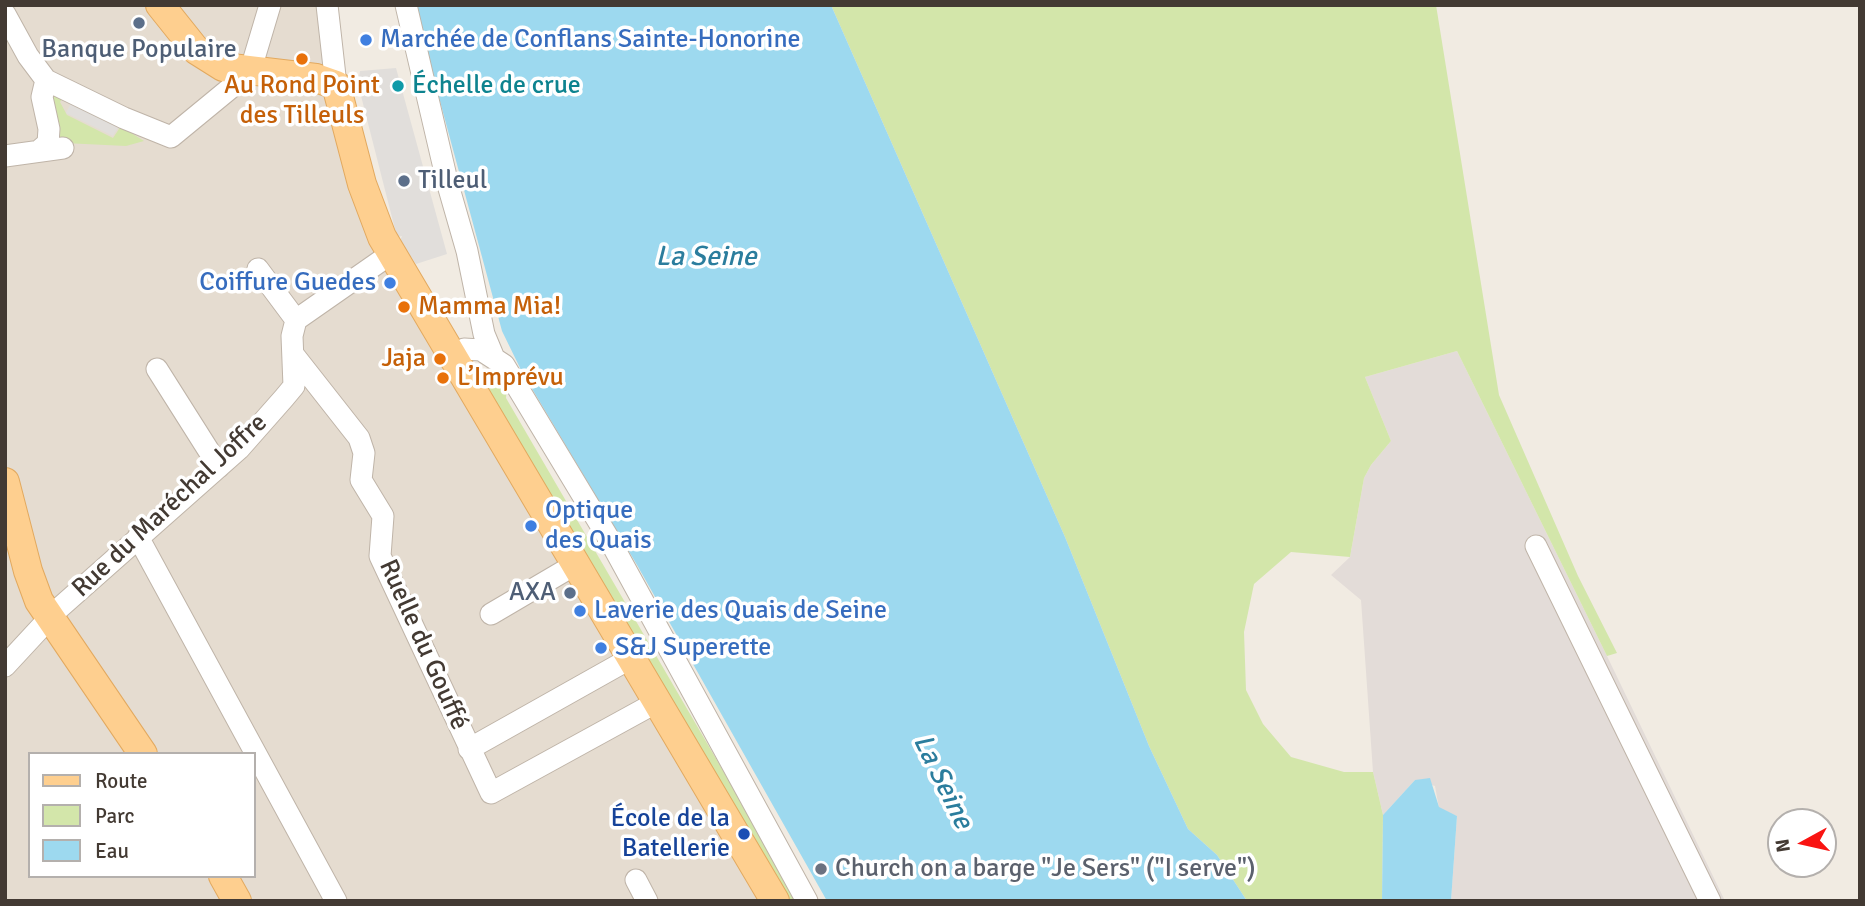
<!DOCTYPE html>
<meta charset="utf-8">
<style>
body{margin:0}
#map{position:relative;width:1865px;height:906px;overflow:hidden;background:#f1ebe2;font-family:Signika,sans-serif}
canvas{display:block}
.frame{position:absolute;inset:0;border:7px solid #433a33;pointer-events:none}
.legend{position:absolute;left:28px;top:752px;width:228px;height:126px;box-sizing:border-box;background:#fff;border:2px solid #b4b0ad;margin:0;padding:9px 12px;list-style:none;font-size:21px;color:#433a33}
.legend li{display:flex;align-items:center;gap:14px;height:35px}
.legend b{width:35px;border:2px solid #b4b0ad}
.north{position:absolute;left:1767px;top:808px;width:70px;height:70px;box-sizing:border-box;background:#fff;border:2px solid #b4b0ad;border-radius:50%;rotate:262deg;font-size:19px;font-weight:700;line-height:28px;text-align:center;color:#433a33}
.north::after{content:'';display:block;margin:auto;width:24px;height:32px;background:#f91412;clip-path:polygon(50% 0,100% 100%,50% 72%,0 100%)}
</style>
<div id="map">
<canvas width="1865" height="906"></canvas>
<div class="frame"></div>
<ul class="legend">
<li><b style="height:9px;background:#fecf8f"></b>Route</li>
<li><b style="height:19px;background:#d3e6aa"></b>Parc</li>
<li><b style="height:19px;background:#9dd9ef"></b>Eau</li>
</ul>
<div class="north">N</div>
</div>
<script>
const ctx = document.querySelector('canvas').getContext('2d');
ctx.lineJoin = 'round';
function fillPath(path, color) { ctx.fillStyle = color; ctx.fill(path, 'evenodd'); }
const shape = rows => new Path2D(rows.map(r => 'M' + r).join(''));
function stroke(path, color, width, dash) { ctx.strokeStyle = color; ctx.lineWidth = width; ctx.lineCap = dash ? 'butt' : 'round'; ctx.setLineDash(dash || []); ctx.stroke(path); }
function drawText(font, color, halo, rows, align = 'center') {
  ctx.font = font + ' Signika,sans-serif'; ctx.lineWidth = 7; ctx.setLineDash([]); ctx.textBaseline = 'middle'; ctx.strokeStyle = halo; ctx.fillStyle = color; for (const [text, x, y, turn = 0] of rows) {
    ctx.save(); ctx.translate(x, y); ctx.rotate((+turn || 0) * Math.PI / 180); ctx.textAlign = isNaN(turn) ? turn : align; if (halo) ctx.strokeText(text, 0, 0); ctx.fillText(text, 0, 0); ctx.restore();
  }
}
const residential = shape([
 [5,5,336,5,344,70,381,215,789,901,5,901],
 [30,754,254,754,254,876,30,876]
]);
const industrial = shape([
 [1457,351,1607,656,1725,901,1451,901,1457,816,1439,808,1435,786,1415,780,1383,815,1373,772,1361,600,1331,575,1350,557,1364,478,1371,465,1391,441,1365,377]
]);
const green = shape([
 [831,5,1436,5,1499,395,1578,576,1617,653,1607,656,1457,351,1365,377,1391,441,1371,465,1364,478,1350,557,1291,552,1254,584,1244,632,1246,690,1263,724,1291,757,1344,772,1373,772,1383,815,1382,901,1247,901,1217,855,1188,829,1149,746,1065,537],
 [51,94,62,99,60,102,67,115,113,138,119,129,117,124,144,141,126,146,64,143,57,135],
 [496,379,507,385,506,398,799,901,789,901,485,391,486,383]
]);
const parking = shape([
 [396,68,447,254,416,264,400,241,402,236,397,237,358,84,360,71],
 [75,95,124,118,113,136,66,113]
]);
const water = shape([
 [414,5,831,5,1065,537,1149,746,1188,829,1217,855,1247,901,827,901,637,565,522,372,502,331],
 [1430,778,1439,807,1457,816,1451,901,1382,901,1383,815,1415,780]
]);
const minor = shape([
 [327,5,336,85],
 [406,5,448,185,467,251,484,334,494,358],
 [5,14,28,56,46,80,124,118,171,137,250,72,270,5],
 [41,149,48,143,49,129,42,97,46,80],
 [5,156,63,148],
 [258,269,296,320],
 [293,354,359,438,364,453,361,480,383,516,380,556,491,793,657,702],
 [453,356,464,349,481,350,504,365,609,539,807,901],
 [157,369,219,467],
 [138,537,336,901],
 [1536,546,1710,901],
 [491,614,576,564],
 [5,666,56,611,239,449,284,398,294,386,292,336,296,320,392,253],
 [469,749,631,658],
 [636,880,647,901]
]);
const major = shape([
 [160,5,196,50,223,67,316,78,336,85,362,184,382,237,775,901],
 [5,482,28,571,39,601,143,754],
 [223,876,237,901]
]);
const markers = [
 [139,23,7,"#5c6f8a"],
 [366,40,7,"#3f7fe0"],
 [302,59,7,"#e8710a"],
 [398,86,7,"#0f9aa8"],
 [404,181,7,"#5c6f8a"],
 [390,283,7,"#3f7fe0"],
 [404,307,7,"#e8710a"],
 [440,359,7,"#e8710a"],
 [443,378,7,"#e8710a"],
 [531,526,7,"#3f7fe0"],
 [570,593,7,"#5c6f8a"],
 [580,611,7,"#3f7fe0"],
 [601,648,7,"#3f7fe0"],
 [744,834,7,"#1a4fb4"],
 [821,869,7,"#6b7280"]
];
const shopNames = [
 ["Marchée de Conflans Sainte-Honorine",380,40],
 ["Coiffure Guedes",376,283,"right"],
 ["Optique",545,511],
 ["des Quais",545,541],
 ["Laverie des Quais de Seine",594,611],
 ["S&J Superette",615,648]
];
const serviceNames = [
 ["Banque Populaire",139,50],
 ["Tilleul",418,181,"left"],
 ["AXA",556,593,"right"]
];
const foodNames = [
 ["Au Rond Point",302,86,"center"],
 ["des Tilleuls",302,116,"center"],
 ["Mamma Mia!",418,307],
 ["Jaja",426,359,"right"],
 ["L’Imprévu",457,378]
];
const cultureNames = [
 ["Échelle de crue",412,86]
];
const streetNames = [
 ["Rue du Maréchal Joffre",170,506,-43],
 ["Ruelle du Gouffé",423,645,66]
];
const transitNames = [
 ["École de la",730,819],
 ["Batellerie",730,849]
];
const worshipNames = [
 ["Church on a barge \"Je Sers\" (\"I serve\")",835,869]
];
const waterNames = [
 ["La Seine",706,258],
 ["La Seine",942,782,64]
];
fillPath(residential, '#e5dcd0');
fillPath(industrial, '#e3dcd8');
fillPath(green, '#d3e6aa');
fillPath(parking, '#e1dedb');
fillPath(water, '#9dd9ef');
stroke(minor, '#bfb4a8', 23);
stroke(major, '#e2a95f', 30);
stroke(minor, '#fff', 21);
stroke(major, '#fecf8f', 28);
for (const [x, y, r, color] of markers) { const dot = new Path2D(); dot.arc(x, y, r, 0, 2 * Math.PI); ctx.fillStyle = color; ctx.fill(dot); stroke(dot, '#fff', 2.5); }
drawText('26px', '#366cbe', '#fff', shopNames, 'left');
drawText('26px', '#4e5e75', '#fff', serviceNames);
drawText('26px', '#c56008', '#fff', foodNames, 'left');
drawText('26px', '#0d838f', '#fff', cultureNames, 'left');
drawText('26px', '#433a33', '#fff', streetNames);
drawText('26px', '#164399', '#fff', transitNames, 'right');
drawText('26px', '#5b616d', '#fff', worshipNames, 'left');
drawText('italic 28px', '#2b7d9d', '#fff', waterNames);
</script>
